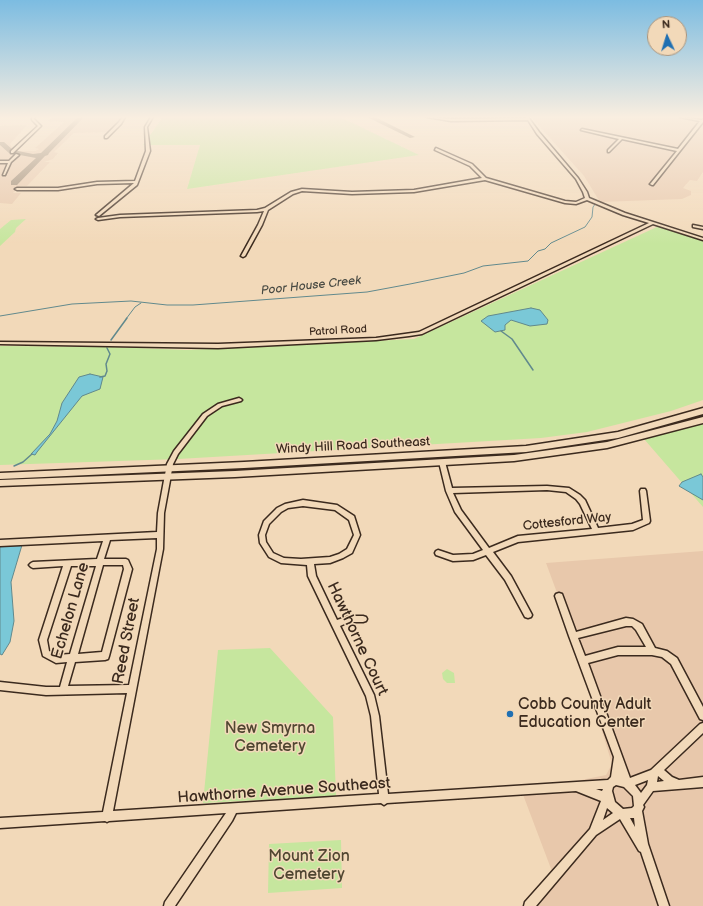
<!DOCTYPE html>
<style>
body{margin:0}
#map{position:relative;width:703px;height:906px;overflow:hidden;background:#f2d9b9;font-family:"Balsamiq Sans",sans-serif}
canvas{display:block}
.north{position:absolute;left:647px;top:16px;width:40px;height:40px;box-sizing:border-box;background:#f2d9b9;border:1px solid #a9937b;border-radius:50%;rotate:356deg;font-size:11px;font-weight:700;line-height:16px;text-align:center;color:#3b2a1e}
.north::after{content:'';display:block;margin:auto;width:14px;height:18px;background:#1f6fb2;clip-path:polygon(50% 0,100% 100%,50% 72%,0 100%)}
</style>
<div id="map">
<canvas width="703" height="906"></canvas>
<div class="north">N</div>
</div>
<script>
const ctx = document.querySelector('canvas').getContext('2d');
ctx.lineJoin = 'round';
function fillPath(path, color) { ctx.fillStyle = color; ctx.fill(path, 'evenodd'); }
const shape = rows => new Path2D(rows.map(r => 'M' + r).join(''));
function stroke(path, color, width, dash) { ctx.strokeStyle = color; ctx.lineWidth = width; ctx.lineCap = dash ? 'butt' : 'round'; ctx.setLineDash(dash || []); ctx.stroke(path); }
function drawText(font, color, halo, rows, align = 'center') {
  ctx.font = font + ' "Balsamiq Sans",sans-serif'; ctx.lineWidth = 3; ctx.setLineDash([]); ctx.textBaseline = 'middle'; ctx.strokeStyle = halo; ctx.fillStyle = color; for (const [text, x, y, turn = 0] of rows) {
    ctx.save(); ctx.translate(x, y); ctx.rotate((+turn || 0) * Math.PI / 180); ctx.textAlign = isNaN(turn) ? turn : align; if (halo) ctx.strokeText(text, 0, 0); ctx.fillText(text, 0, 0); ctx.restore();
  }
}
const built = shape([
 [53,117,121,117,110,132,74,133,54,152,58,153,53,159,44,162,50,162,27,186,20,186,13,193,21,193,12,204,0,203,0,126,27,125,10,144,15,151,35,151,39,149,35,148,64,122,48,121],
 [531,117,703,117,698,120,703,122,703,172,697,181,690,180,683,188,691,191,691,195,682,199,600,202,584,176],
 [703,551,703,906,526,906,553,874,522,792,606,775,612,764,573,636,546,563]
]);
const green = shape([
 [163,117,340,117,419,155,187,189,200,145,143,145],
 [26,219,16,228,15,232,0,246,0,229,11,220],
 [659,226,703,241,703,400,671,411,587,432,541,438,178,459,0,465,0,346,110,347,187,350,414,339],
 [703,423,703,507,644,439],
 [270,648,333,717,336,796,203,803,218,650],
 [447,669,454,673,455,683,447,683,443,679,442,673],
 [341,840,342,888,268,893,269,844]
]);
const water = shape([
 [531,308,540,310,548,320,547,324,530,326,511,320,505,325,505,330,495,332,481,321,488,316,531,308],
 [90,374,103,377,100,389,82,396,37,452,35,455,31,454,50,434,57,421,62,403,79,377,90,374],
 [701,474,703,477,703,500,679,486,682,482,701,474],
 [22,545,11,582,14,621,10,642,2,655,0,654,0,546,22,545]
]);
const streamFar1 = shape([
 [0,316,72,304,131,301,167,305,193,305,367,292,410,284,464,273,483,266,528,261,538,251,545,249,551,243,585,227,592,217,593,207,596,203],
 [126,319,135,307,141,303]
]);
const stream = shape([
 [501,331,512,339,533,370],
 [111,340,127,318],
 [100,377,105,376,107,371,106,364,110,354,107,348],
 [14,466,23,462,32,454]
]);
const taxiway = shape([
 [78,117,84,117,49,153,48,155,45,156,17,185,11,185,11,181,36,158,9,153,0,145,0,142,4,142,13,150,33,154,41,153,78,117],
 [367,117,375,117,415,137,410,138,367,117]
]);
const minor = shape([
 [32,117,34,117,34,119,41,126,13,153,11,153,11,151,38,126,32,120,32,117],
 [123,117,125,117,121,124,107,138,105,138,105,136,119,122,123,117],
 [151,117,153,117,147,127,150,151,137,185,99,216,96,215,134,183,97,184,58,190,17,190,15,189,17,188,58,188,97,182,135,181,146,151,145,127,151,117],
 [427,117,451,119,526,118,526,117,528,117,539,132,578,178,587,192,589,198,625,213,703,238,703,240,653,224,422,334,409,336,376,340,218,348,0,344,0,342,218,344,376,338,419,332,649,223,623,215,587,200,576,204,565,203,485,180,414,192,352,194,302,191,293,194,268,210,262,225,245,256,243,257,241,256,258,225,264,211,257,212,120,217,98,220,96,219,98,218,120,215,257,210,265,208,291,192,302,189,352,192,414,190,482,178,470,166,435,150,436,148,472,164,486,178,565,201,576,202,585,198,583,192,576,179,537,134,528,120,451,121,427,117],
 [680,117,702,120,703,119,703,122,653,185,652,185,650,184,651,183,677,151,622,139,609,152,608,152,608,150,619,139,581,130,582,129,678,149,700,121,680,117],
 [16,154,19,155,11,162,5,175,3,175,8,163,0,163,0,161,9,161,16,154],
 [693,225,703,227,703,229,693,227,693,225],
 [239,398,241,399,242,400,241,401,222,406,207,416,178,454,173,464,164,513,163,549,113,811,379,794,371,716,366,696,308,576,307,565,281,563,269,557,260,543,259,535,264,521,277,508,285,504,303,500,337,505,354,516,360,535,352,553,343,558,330,563,314,564,316,576,337,620,349,616,363,616,366,617,367,619,366,621,363,622,349,622,340,626,374,695,379,716,388,794,608,780,611,777,614,757,569,636,555,596,556,594,559,593,562,594,576,632,626,618,633,619,642,624,655,648,667,651,677,658,703,707,703,720,700,719,671,664,662,657,652,655,618,655,588,663,630,778,651,770,700,724,703,723,703,733,664,770,672,777,679,780,703,777,703,787,653,791,643,805,644,807,642,811,648,844,669,906,659,906,641,852,639,851,620,819,596,835,536,906,524,906,525,902,590,829,601,801,576,791,387,803,384,805,381,803,236,813,232,821,175,906,164,906,165,902,226,813,109,821,107,822,105,821,0,828,0,818,103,812,127,693,46,695,0,690,0,682,46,687,60,687,67,662,56,663,43,656,39,640,63,566,33,568,31,567,29,565,31,563,33,562,97,559,103,541,0,546,0,540,157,532,158,513,167,464,174,451,203,414,218,404,239,398],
 [303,506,335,510,349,520,354,535,347,549,339,554,330,557,301,559,284,558,273,553,266,542,265,535,269,524,281,512,288,508,303,506],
 [157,538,157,549,129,685,68,686,75,662,105,660,108,659,109,656,132,569,128,560,126,559,104,559,110,540,157,538],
 [103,565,123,565,124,569,102,652,78,654,103,565],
 [71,566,96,566,70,654,57,655,49,651,47,640,71,566],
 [626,626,632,626,636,630,646,647,618,647,585,656,578,638,626,626],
 [658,776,664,781,657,782,658,776],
 [648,780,647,785,641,793,635,785,648,780],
 [616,785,624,787,633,796,634,806,632,808,623,809,615,802,612,791,613,787,616,785],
 [596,789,603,789,602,791,596,789],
 [607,808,613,813,603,820,607,808],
 [630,818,634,818,635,827,630,818],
 [440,460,444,460,445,462,452,488,547,486,569,488,580,495,585,500,598,528,632,524,643,520,640,491,641,489,645,489,646,491,650,521,649,523,633,530,518,542,493,552,511,576,531,613,532,615,531,617,528,618,525,617,505,580,486,555,473,560,453,561,436,555,435,553,436,551,438,550,453,555,473,554,483,550,455,512,446,491,439,462,440,460],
 [547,490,566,492,576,499,580,504,592,529,518,536,489,548,461,510,453,493,547,490]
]);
const major = shape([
 [703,408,703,414,618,438,526,452,244,468,0,479,0,473,244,462,526,446,618,432,703,408],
 [703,417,703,423,607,448,514,461,235,477,0,486,0,480,235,471,514,455,607,442,703,417]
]);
const markers = [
 [510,714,4,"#1f6fb2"]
];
const farStreetnames = [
 ["Patrol Road",338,331,-3]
];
const farWaternames = [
 ["Poor House Creek",311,286,-6]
];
const streetNames = [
 ["Windy Hill Road Southeast",353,446,-3],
 ["Cottesford Way",567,522,-6]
];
const nearStreetnames = [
 ["Echelon Lane",71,611,-74],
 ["Hawthorne Court",357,639,65],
 ["Reed Street",127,641,-79],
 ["Hawthorne Avenue Southeast",284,791,-4]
];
const nearPoinames = [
 ["Cobb County Adult",518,705],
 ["Education Center",518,723]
];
const nearParknames = [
 ["New Smyrna",270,729],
 ["Cemetery",270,747],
 ["Mount Zion",309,857],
 ["Cemetery",309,875]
];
fillPath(built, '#e8c8ab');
fillPath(green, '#c6e69e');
fillPath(water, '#7ac8d7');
stroke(water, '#61898d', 1);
stroke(streamFar1, '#61898d', 1);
stroke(stream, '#61898d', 1.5);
fillPath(taxiway, '#96826c');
stroke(minor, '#3b2a1e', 3);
stroke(major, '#3b2a1e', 3);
fillPath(minor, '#f2d9b9');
fillPath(major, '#f2d9b9');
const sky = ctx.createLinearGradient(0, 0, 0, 244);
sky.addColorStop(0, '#7cbce1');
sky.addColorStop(0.48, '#f9eee0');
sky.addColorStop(1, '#f9eee000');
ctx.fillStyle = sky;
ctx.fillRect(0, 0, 703, 244);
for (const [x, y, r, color] of markers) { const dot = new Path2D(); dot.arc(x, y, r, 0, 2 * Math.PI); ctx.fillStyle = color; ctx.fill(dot); stroke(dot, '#f2d9b9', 1.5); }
drawText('11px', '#3b2a1e', '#f2d9b9', farStreetnames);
drawText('italic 12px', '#484a43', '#f2d9b9', farWaternames);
drawText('13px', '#3b2a1e', '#f2d9b9', streetNames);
drawText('16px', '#3b2a1e', '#f2d9b9', nearStreetnames);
drawText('16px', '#3b2a1e', '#f2d9b9', nearPoinames, 'left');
drawText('16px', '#504631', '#f2d9b9', nearParknames);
</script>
